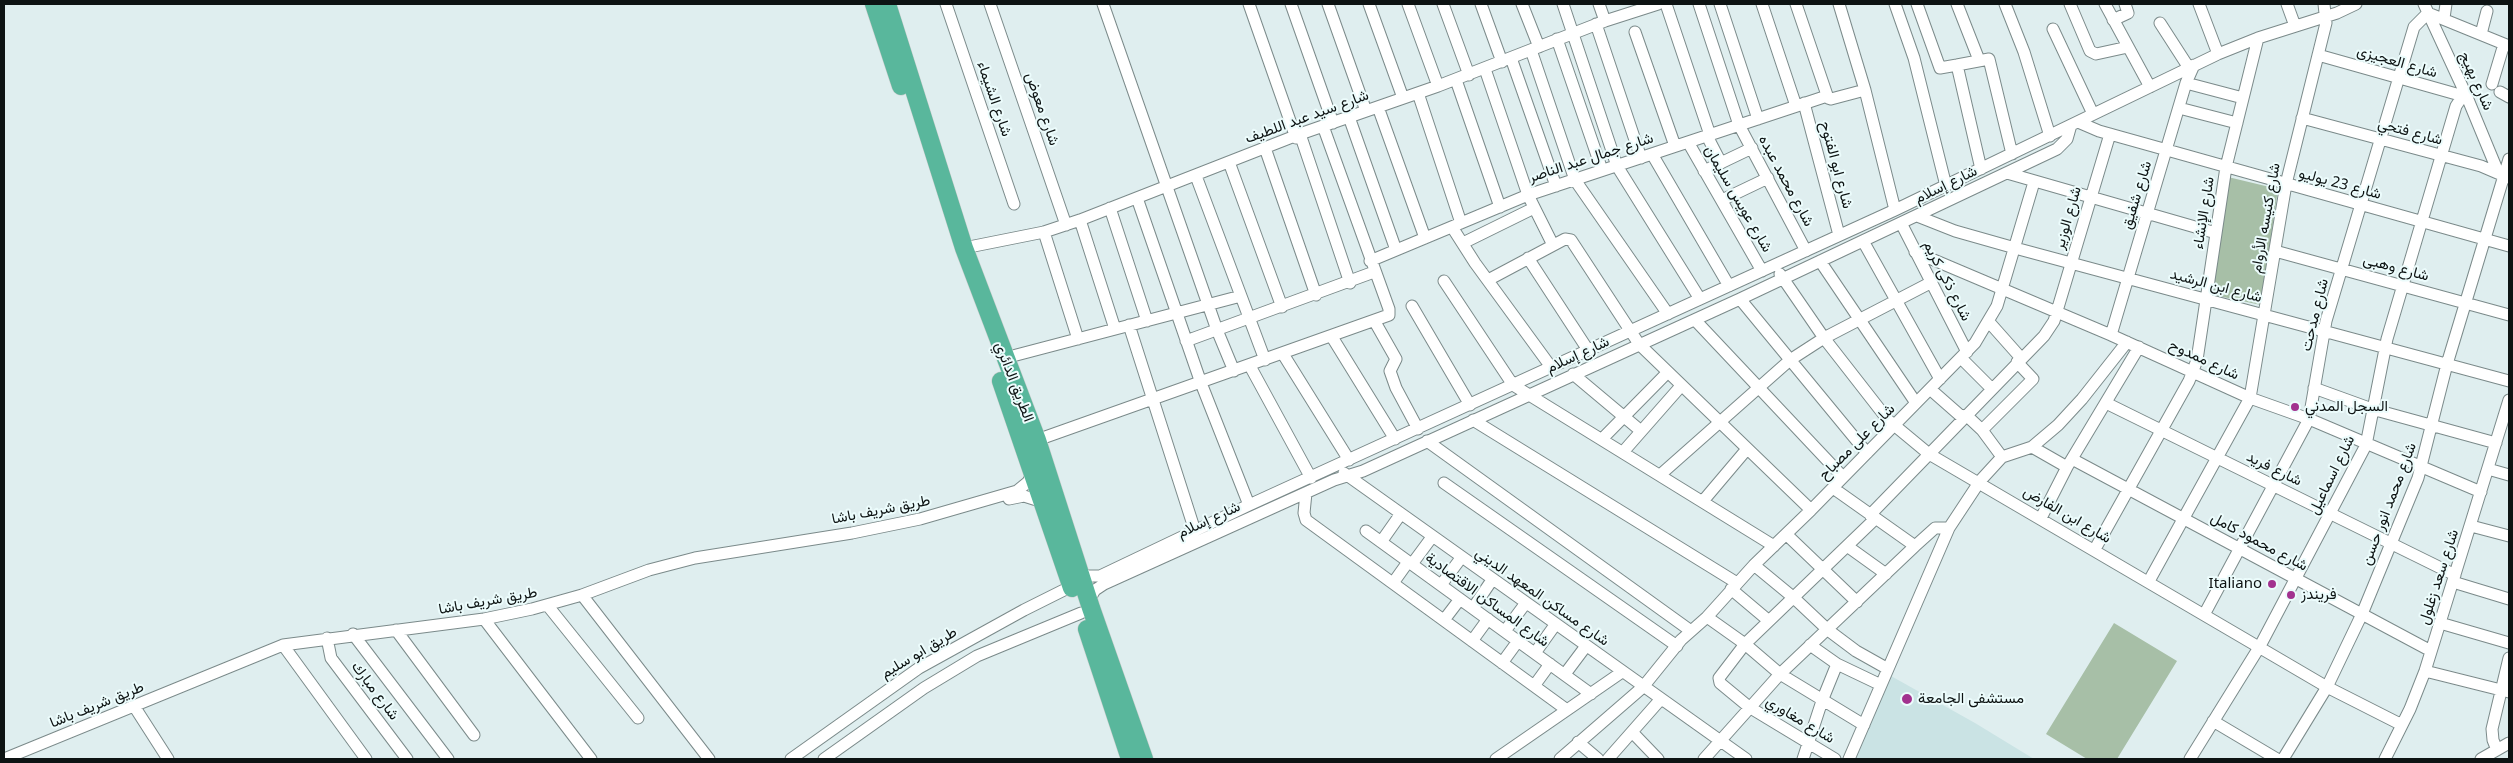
<!DOCTYPE html>
<meta charset="utf-8">
<style>
body{margin:0}
#map{position:relative;width:2513px;height:763px;overflow:hidden;background:#dfeeef;font-family:"Noto Sans",sans-serif}
canvas{display:block}
.frame{position:absolute;inset:0;border:5px solid #0d1313;pointer-events:none}
</style>
<div id="map">
<canvas width="2513" height="763"></canvas>
<div class="frame"></div>
</div>
<script>
const ctx = document.querySelector('canvas').getContext('2d');
ctx.lineJoin = 'round';
function fillPath(path, color) { ctx.fillStyle = color; ctx.fill(path, 'evenodd'); }
const shape = rows => new Path2D(rows.map(r => 'M' + r).join(''));
function stroke(path, color, width, dash) { ctx.strokeStyle = color; ctx.lineWidth = width; ctx.lineCap = dash ? 'butt' : 'round'; ctx.setLineDash(dash || []); ctx.stroke(path); }
function drawText(font, color, halo, rows, align = 'center') {
  ctx.font = font + ' "Noto Sans",Vazirmatn,sans-serif'; ctx.lineWidth = 4; ctx.setLineDash([]); ctx.textBaseline = 'middle'; ctx.strokeStyle = halo; ctx.fillStyle = color; for (const [text, x, y, turn = 0] of rows) {
    ctx.save(); ctx.translate(x, y); ctx.rotate((+turn || 0) * Math.PI / 180); ctx.textAlign = isNaN(turn) ? turn : align; if (halo) ctx.strokeText(text, 0, 0); ctx.fillText(text, 0, 0); ctx.restore();
  }
}
const built = shape([
 [1891,676,1975,723,2034,759,1853,759]
]);
const green = shape([
 [2228,177,2278,189,2261,305,2209,294],
 [2114,623,2177,661,2117,759,2087,759,2046,734]
]);
const minor = shape([
 [946,4,1014,204],
 [990,4,1066,225],
 [1103,4,1217,330,1234,371],
 [1249,4,1296,138],
 [1291,4,1333,123],
 [1328,4,1366,111],
 [1369,4,1403,98],
 [1408,4,1438,86],
 [1443,4,1469,75],
 [1481,4,1502,62],
 [1522,4,1539,47],
 [1563,4,1617,166,1700,299],
 [1599,4,1605,21],
 [1666,4,1710,135],
 [1699,4,1739,125,1806,251],
 [1720,4,1758,119],
 [1762,4,1796,106],
 [1796,4,1828,98,1831,99,1865,90],
 [1839,4,1865,90,1895,210],
 [1895,4,1914,58,1946,186],
 [1917,4,1940,68,1957,65],
 [1957,4,1979,60],
 [2005,4,2024,52,2050,136],
 [2070,4,2090,51,2096,54,2128,47],
 [2105,4,2150,87],
 [2199,4,2218,54],
 [2287,4,2295,26],
 [2424,4,2467,97,2498,172],
 [2444,18,2446,4],
 [2113,20,2128,13,2125,4],
 [2160,23,2189,68],
 [1596,24,1641,158],
 [2053,29,2093,114],
 [1635,32,1675,146],
 [2481,34,2487,11],
 [1557,39,1602,170],
 [1531,50,1575,180,1668,314],
 [2318,55,2467,97],
 [1511,58,1556,186],
 [1485,69,1528,195,1553,245],
 [1456,80,1500,207],
 [2186,83,2243,98],
 [2492,84,2504,44],
 [2500,92,2509,97],
 [1418,93,1461,223],
 [1804,103,1839,235],
 [1378,107,1425,238],
 [2179,108,2237,123],
 [1349,117,1396,250],
 [2302,118,2481,166,2509,178],
 [2078,122,2099,131,2167,150,2509,246],
 [1300,134,1350,283],
 [1707,136,1721,163],
 [1688,142,1762,271],
 [1265,148,1316,295],
 [1652,154,1729,286],
 [1229,162,1282,307],
 [1981,169,1957,65,1989,59,2012,154],
 [1704,171,1752,148],
 [2007,173,2216,233],
 [1196,176,1265,360],
 [1137,198,1201,383,1249,505],
 [1722,200,1768,178],
 [1110,208,1147,321],
 [1917,216,1955,231,2015,248,2509,381],
 [1080,220,1115,329],
 [1901,223,1967,352],
 [1452,227,1475,263,1551,367],
 [1044,232,1078,339],
 [1863,241,1940,379],
 [1463,243,1534,208],
 [964,248,1044,232,1080,220,1300,134,1438,86,1605,21,1658,4],
 [2275,251,2509,315],
 [1915,252,2111,335,2250,398,2309,419,2481,492],
 [1528,258,1588,350],
 [1370,261,1528,195,1827,96],
 [1820,261,1916,403],
 [1780,274,1824,338,1888,420,1929,454,2327,687,2402,725],
 [1488,280,1565,239,1571,240,1639,344,1811,510],
 [1444,281,1513,385,1774,546],
 [1740,299,1867,453],
 [1412,306,1470,405],
 [1695,320,1843,477],
 [1375,322,1396,359,1390,371,1396,388,1418,429],
 [1989,322,2021,358],
 [1129,325,1195,531],
 [2111,335,2186,83,2194,65],
 [1332,337,1395,439],
 [1186,341,1374,272],
 [1283,354,1349,460],
 [1005,358,1241,296],
 [1961,358,1992,389],
 [1250,366,1311,478],
 [1573,374,1641,431],
 [2314,388,2372,409,2496,443],
 [1930,389,1963,418],
 [2106,403,2455,575],
 [1966,415,1982,430,2002,457],
 [1473,420,1737,583],
 [1982,430,2033,379,2017,362],
 [1602,439,1667,373],
 [1037,440,1389,315,1389,309,1323,126],
 [1427,441,1691,631],
 [2032,447,2067,467],
 [1623,452,1681,386],
 [2072,459,2431,651],
 [2488,469,2509,475],
 [1344,473,1746,759],
 [1660,475,1790,360,1824,338,1930,283],
 [1444,483,1677,646],
 [1833,488,1915,546],
 [1306,493,1304,513,1306,520,1567,710],
 [1009,499,1024,496,1043,502],
 [1703,501,1747,449],
 [1870,515,2044,336,2054,321,2110,134],
 [2041,518,2067,467,2139,347],
 [2471,526,2509,536],
 [1366,531,1591,694],
 [1786,534,1857,602],
 [1381,542,1400,515],
 [1847,546,1886,574],
 [2095,549,2189,381,2197,360,2226,167,2258,38],
 [1412,564,1432,537],
 [1754,565,1794,598,1828,630,1856,651,1888,669],
 [1080,573,1088,576,1100,576,1249,505,1895,210,2218,54,2258,38,2337,13,2356,4],
 [2149,581,2250,398,2286,184,2326,23,2324,4],
 [2453,582,2509,599],
 [1393,583,1408,562],
 [1441,585,1461,558],
 [1731,589,1769,621],
 [582,595,709,759],
 [1089,600,1095,590,1104,584,1334,480,1363,471,1740,299,2057,149,2067,139,2071,125],
 [548,606,638,718],
 [1473,608,1492,580],
 [2205,613,2309,419,2326,321,2414,27,2428,13,2509,46],
 [1707,617,1745,644,1780,674,1864,725],
 [484,619,591,759],
 [1444,620,1460,599],
 [2440,623,2509,643],
 [396,630,474,735],
 [1505,631,1525,604],
 [353,634,448,759],
 [327,638,331,658,407,759],
 [1472,641,1488,619],
 [283,645,366,759],
 [1810,645,1837,664,1881,685],
 [1535,653,1555,625],
 [1502,663,1518,641],
 [2425,671,2509,692],
 [1565,674,1586,646],
 [1534,686,1550,664],
 [134,706,168,759],
 [2213,721,2277,759],
 [1633,733,1658,759],
 [1578,742,1598,759],
 [2497,750,2493,740,2492,729,2509,658],
 [4,759,283,645,484,619,532,609,582,595,649,570,695,558,852,533,920,519,1017,491,1028,482,1033,473],
 [791,759,919,668,1024,610,1072,586],
 [824,759,924,688,977,656,1081,613],
 [1496,759,1622,672],
 [1560,759,1643,687,1681,640,1707,617,1754,565,1811,510,1975,343,1997,306,2034,182],
 [1608,759,1660,700],
 [1704,759,1780,674,1915,546,1935,528,1949,528],
 [1803,759,1822,701,1837,664],
 [1835,759,1749,707,1720,683,1719,678,1745,644,1875,519],
 [1849,759,1949,528,1980,481,2002,457,2032,447,2058,425,2082,399,2127,342],
 [2190,759,2260,646,2366,445,2387,339,2456,106,2460,100,2467,97],
 [2283,759,2327,687,2362,614,2418,478,2447,364,2509,159],
 [2385,759,2410,709,2425,671,2509,400],
 [2481,759,2509,743]
]);
const highway = shape([
 [874,4,901,86],
 [887,4,964,248,1037,440,1091,608,1144,759],
 [1001,381,1072,588],
 [1087,629,1130,759]
]);
const markers = [
 [2295,407,5,"#a2328f"],
 [2272,584,5,"#a2328f"],
 [2291,595,5,"#a2328f"],
 [1907,699,6,"#a2328f"]
];
const streetNames = [
 ["شارع العجيزى",2397,62,16],
 ["شارع بهيج",2476,81,66],
 ["شارع الشيماء",994,99,71],
 ["شارع معوض",1042,109,71],
 ["شارع سيد عبد اللطيف",1307,117,-20],
 ["شارع فتحي",2410,132,15],
 ["شارع جمال عبد الناصر",1591,158,-18],
 ["شارع ابو الفتوح",1836,165,75],
 ["شارع محمد عبده",1786,181,62],
 ["شارع 23 يوليو",2340,184,15],
 ["شارع إسلام",1946,185,-26],
 ["شارع شفيق",2137,195,-73],
 ["شارع عويس سليمان",1738,199,60],
 ["شارع الإنشاء",2204,213,-81],
 ["شارع الوزير",2068,218,-74],
 ["شارع كنيسه الأروام",2266,218,-80],
 ["شارع وهبى",2396,268,15],
 ["شارع ذكى كريم",1947,281,63],
 ["شارع ابن الرشيد",2216,286,15],
 ["شارع مدحت",2315,315,-76],
 ["شارع إسلام",1578,355,-25],
 ["شارع ممدوح",2204,360,25],
 ["الطريق الدائري",1014,382,69],
 ["شارع على مصباح",1857,442,-45],
 ["شارع فريد",2274,469,26],
 ["شارع اسماعيل",2332,475,-64],
 ["شارع محمد انور حسن",2389,504,-69],
 ["طريق شريف باشا",881,510,-11],
 ["شارع ابن الفارض",2067,515,30],
 ["شارع إسلام",1209,520,-25],
 ["شارع محمود كامل",2259,542,28],
 ["شارع سعد زغلول",2439,577,-72],
 ["شارع مساكن المعهد الديني",1542,597,35],
 ["شارع المساكن الاقتصادية",1487,600,36],
 ["طريق شريف باشا",488,601,-10],
 ["طريق ابو سليم",919,653,-31],
 ["شارع مبارك",375,691,53],
 ["طريق شريف باشا",97,705,-22],
 ["شارع مغاوري",1800,720,31]
];
const poiNames = [
 ["السجل المدني",2305,407],
 ["Italiano",2262,584,"right"],
 ["فريندز",2301,595],
 ["مستشفى الجامعة",1918,699]
];
fillPath(built, '#cae3e4');
fillPath(green, '#a7bfa7');
stroke(minor, '#7b8a8a', 13);
stroke(highway, '#cacbcb', 19);
stroke(minor, '#fff', 11);
stroke(highway, '#59b79c', 18);
for (const [x, y, r, color] of markers) { const dot = new Path2D(); dot.arc(x, y, r, 0, 2 * Math.PI); ctx.fillStyle = color; ctx.fill(dot); stroke(dot, '#ecfcfc', 2); }
drawText('15px', '#0d1313', '#ecfcfc', streetNames);
drawText('15px', '#0d1313', '#ecfcfc', poiNames, 'left');
</script>
